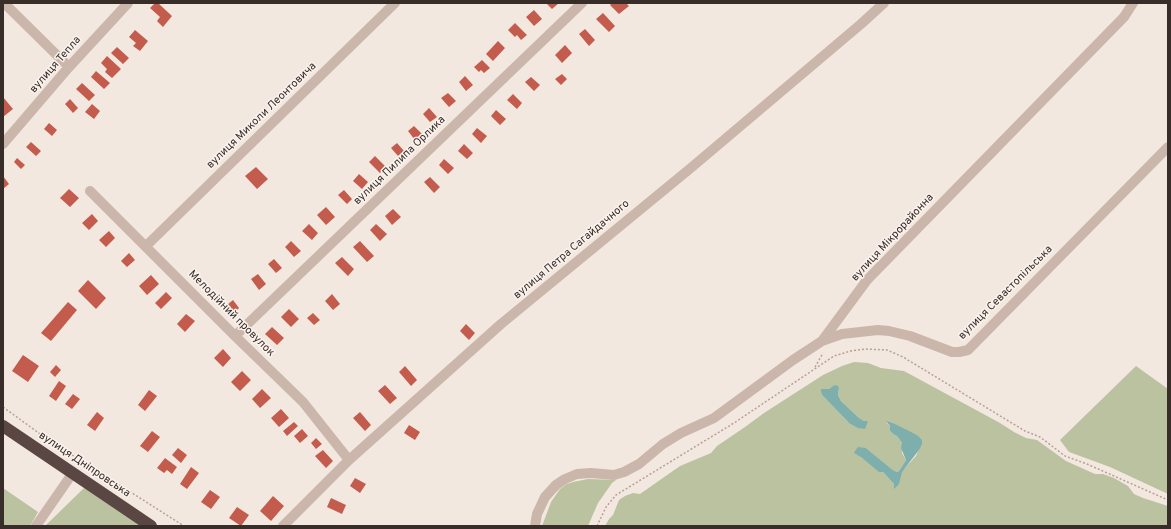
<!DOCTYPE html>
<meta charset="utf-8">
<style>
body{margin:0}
#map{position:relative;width:1171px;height:529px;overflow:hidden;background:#f3e8e0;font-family:Overpass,sans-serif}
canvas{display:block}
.frame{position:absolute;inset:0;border:4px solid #392d2a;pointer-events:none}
</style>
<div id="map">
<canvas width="1171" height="529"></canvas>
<div class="frame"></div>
</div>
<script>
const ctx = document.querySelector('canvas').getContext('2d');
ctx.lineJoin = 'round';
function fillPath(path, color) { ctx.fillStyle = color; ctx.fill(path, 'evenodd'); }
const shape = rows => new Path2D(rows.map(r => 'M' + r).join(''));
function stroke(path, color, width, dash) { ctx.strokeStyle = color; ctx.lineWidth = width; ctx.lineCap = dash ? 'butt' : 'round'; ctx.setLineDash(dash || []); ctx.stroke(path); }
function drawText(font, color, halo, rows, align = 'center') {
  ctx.font = font + ' Overpass,sans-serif'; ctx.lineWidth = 3; ctx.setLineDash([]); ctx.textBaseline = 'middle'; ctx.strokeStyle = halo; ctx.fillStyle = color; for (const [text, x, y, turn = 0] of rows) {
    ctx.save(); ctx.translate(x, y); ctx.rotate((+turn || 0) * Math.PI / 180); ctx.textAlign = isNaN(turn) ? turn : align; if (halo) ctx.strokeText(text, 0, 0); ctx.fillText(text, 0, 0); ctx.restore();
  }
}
const green = shape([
 [854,362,868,363,881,368,904,371,1000,423,1014,432,1026,438,1037,440,1066,461,1095,474,1103,474,1114,478,1128,486,1134,494,1143,498,1168,506,1168,526,605,526,609,519,613,515,619,500,625,496,633,493,640,494,680,466,711,453,717,446,745,427,764,413,823,375,842,366],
 [834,385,839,388,838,395,841,401,858,417,864,421,849,423,822,395,821,392,821,389,829,389],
 [886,422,893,423,899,427,921,444,916,456,892,482,883,472,861,457,866,448,893,470,897,472,899,471,906,460,902,453,902,443,897,436,893,434,890,431,890,426],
 [1136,366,1168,389,1168,494,1110,467,1069,452,1060,440],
 [588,479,616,480,612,483,598,503,588,526,542,526,551,502,560,489,567,484,573,482],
 [3,488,38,512,30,526,3,526],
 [84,488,150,526,45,526]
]);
const water = shape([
 [834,385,838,386,839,388,838,395,841,401,858,417,864,421,868,421,865,429,858,428,849,423,822,395,821,392,821,389,829,389],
 [886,421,893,423,913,433,918,436,922,440,922,444,919,450,902,472,899,484,894,489,894,483,892,482,883,472,879,472,861,457,854,453,855,451,858,447,866,448,893,470,897,472,899,471,906,460,901,448,902,443,897,436,893,434,890,431,890,426]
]);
const building = shape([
 [155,3,158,3,172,16,163,27,157,21,160,17,150,8],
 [546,3,559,3,552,9],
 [612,3,626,3,629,6,619,14,610,5],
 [534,10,542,19,534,26,526,17],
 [603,13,615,26,609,32,596,19],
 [515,23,527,35,521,40,517,35,515,37,508,30],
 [585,29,595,40,589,46,579,34],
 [135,30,148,41,140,51,133,46,136,43,129,37],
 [498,41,505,48,493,61,486,54],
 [565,45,572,53,562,63,555,55],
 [117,47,129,58,123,64,111,53],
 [107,56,121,69,112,78,105,72,107,69,101,63],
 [482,60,490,68,484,73,481,70,479,72,474,67],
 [96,71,110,83,104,89,91,77],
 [562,74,567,79,561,85,555,79],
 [465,76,473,85,466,91,459,82],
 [531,77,540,85,534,91,525,82],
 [82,83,95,95,89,101,76,89],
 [448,93,456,101,449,107,441,98],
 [513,94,522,103,517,109,507,100],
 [3,97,13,109,3,117],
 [70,99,78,108,73,113,65,104],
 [92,104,100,111,94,119,85,112],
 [429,108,437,117,430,122,423,114],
 [496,110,506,119,500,125,491,116],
 [49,123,57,130,52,136,44,129],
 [414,126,422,134,415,140,408,131],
 [477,128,487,136,481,143,472,134],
 [31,142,41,151,36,156,26,147],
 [397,143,404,151,398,156,391,148],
 [464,144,473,153,467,159,458,151],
 [375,156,386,167,380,173,369,162],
 [17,158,25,165,21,169,14,162],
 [444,159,454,168,448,174,439,165],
 [256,167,268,179,257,189,245,176],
 [359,174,368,182,362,189,353,181],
 [3,176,9,184,3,189],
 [430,177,440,187,434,193,424,182],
 [69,189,79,198,70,207,60,198],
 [344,190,352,199,347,204,338,195],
 [326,207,335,217,326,225,317,215],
 [393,209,401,217,392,225,385,216],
 [92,214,98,221,89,230,82,223],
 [309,224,318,233,312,240,302,231],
 [376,224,387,234,380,241,370,230],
 [109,231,115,238,106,247,99,240],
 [291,241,301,251,294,257,285,247],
 [360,241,374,256,367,262,353,247],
 [129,253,135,260,127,267,121,261],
 [342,257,354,269,348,276,335,263],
 [274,259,282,268,276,273,268,264],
 [258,274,266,284,259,290,251,279],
 [151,275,159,284,147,295,139,286],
 [88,280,106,298,96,309,78,291],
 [166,292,172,298,161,309,155,303],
 [332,294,340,304,333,310,325,301],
 [233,300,239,308,234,313,227,305],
 [68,302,77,310,51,341,41,333],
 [289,309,299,319,291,327,281,317],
 [313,313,320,320,314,325,307,318],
 [186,314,195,321,185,332,177,324],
 [466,324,475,333,469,340,460,331],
 [272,327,284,338,277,345,265,334],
 [223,349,231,358,223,367,214,358],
 [23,355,39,366,28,382,12,371],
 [56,365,61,370,55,377,50,372],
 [405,366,417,380,411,386,399,372],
 [242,371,251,380,240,391,231,382],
 [59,381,66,386,56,401,49,396],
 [385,385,397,398,390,404,378,391],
 [262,389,271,398,260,408,252,399],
 [149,390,157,396,145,411,138,405],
 [73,394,80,399,72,409,65,404],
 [281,409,289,418,279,427,271,418],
 [97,412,104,418,95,431,87,425],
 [360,412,371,425,365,431,353,418],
 [294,422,298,426,287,436,283,431],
 [409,425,420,432,415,440,404,433],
 [302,429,308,436,300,443,294,436],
 [152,431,160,437,148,452,140,446],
 [316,438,322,444,316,449,311,443],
 [178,448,187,455,181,463,172,455],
 [323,450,333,461,326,468,315,456],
 [165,458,177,467,172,474,167,470,164,473,157,468],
 [191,467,199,473,187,489,180,484],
 [355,478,366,484,360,493,350,486],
 [210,490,220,497,211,509,201,502],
 [273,496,284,506,271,521,260,511],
 [331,498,346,505,342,514,327,507],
 [237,507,249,515,241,526,229,518]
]);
const path = shape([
 [815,367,823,353],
 [3,407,47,439,184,526],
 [597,526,606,507,616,495,734,423,834,356,851,351,865,349,887,350,903,357,1025,431,1040,437,1065,456,1087,464,1168,500]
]);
const minor = shape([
 [4,3,69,67],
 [3,144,69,67,128,3],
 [90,191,235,336,303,402,349,460],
 [146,246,395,3],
 [235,336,582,3],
 [822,341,842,334,878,330,889,331,910,336,952,352,959,352,968,350,1168,147],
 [36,526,72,474],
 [283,526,349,460,501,324,692,167,861,24,884,3],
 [535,526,537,514,545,497,556,485,565,479,577,474,591,473,614,475,624,472,639,464,663,444,681,433,714,418,793,360,822,341,867,280,1124,17,1133,3]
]);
const highway = shape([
 [3,426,151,526]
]);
const streetNames = [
 ["вулиця Тепла",56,65,-49],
 ["вулиця Миколи Леонтовича",262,116,-44],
 ["вулиця Пилипа Орлика",400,161,-44],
 ["вулиця Мікрорайонна",893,238,-47],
 ["вулиця Петра Сагайдачного",572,250,-40],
 ["вулиця Севастопільська",1006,293,-45],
 ["Мелодійний провулок",231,314,45],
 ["вулиця Дніпровська",84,465,34]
];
fillPath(green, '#bac2a0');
fillPath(water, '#7fafac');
fillPath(building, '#c45c4d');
stroke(path, '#b7a096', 1.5, [2, 2]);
stroke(minor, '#cbb6ab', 10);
stroke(highway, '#5a4642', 12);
drawText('11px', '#392d2a', '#faf2ec', streetNames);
</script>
